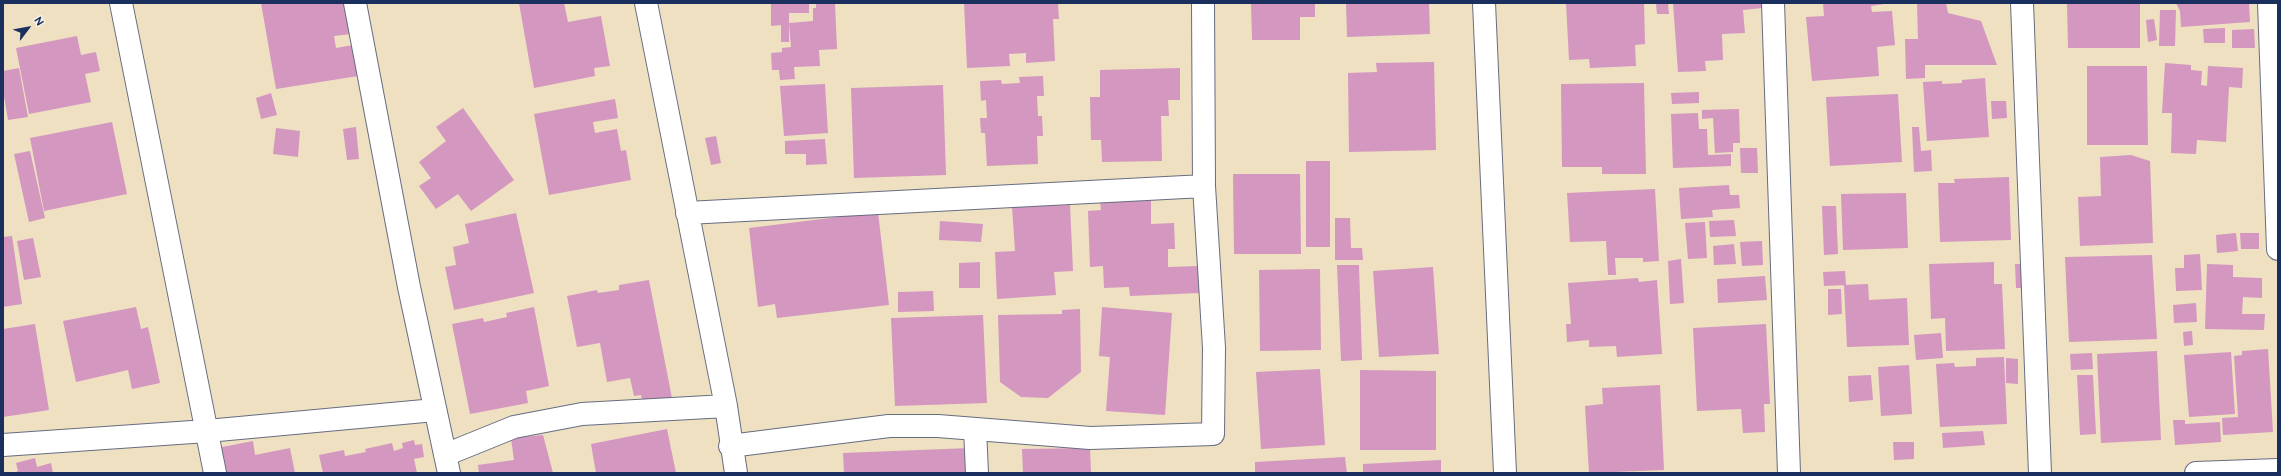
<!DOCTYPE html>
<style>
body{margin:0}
#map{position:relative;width:2281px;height:476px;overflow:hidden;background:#eee0c0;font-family:"Balsamiq Sans",sans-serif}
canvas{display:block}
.frame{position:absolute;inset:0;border:4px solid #1b2f5e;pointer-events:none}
.north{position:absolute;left:8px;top:8px;width:40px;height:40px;-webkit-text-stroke:3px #f7f3e8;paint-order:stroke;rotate:58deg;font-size:11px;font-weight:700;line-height:16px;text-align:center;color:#1b2f5e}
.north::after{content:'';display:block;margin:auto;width:14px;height:18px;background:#1b2f5e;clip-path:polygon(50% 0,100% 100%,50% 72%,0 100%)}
</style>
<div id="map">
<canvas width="2281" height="476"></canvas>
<div class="frame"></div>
<div class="north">N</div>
</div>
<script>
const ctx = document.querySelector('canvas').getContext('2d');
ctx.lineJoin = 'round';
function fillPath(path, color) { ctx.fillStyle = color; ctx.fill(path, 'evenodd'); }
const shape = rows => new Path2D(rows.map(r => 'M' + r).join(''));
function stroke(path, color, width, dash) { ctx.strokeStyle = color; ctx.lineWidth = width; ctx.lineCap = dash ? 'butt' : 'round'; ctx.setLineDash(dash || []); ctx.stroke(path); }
const building = shape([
 [261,3,346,3,351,34,334,36,336,48,353,45,358,76,276,89],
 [519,3,564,3,568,22,601,16,610,66,594,68,595,76,534,88],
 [771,3,809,3,809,13,789,13,789,42,781,42,781,25,771,26],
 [816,3,835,3,837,49,819,50,820,66,794,67,795,79,780,80,779,70,772,70,771,53,782,52,782,48,791,47,789,23,813,21,813,8,816,8],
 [964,3,1058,3,1059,19,1053,19,1055,61,1026,63,1026,53,1009,54,1010,66,967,68],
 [1251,3,1315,3,1315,17,1300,17,1300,40,1252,40],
 [1346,3,1429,3,1430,34,1347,37],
 [1566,3,1644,3,1645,44,1635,45,1636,66,1590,68,1589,59,1569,60],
 [1656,3,1668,3,1669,14,1657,14],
 [1673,3,1762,3,1762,8,1743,10,1745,33,1722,34,1723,60,1705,61,1706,71,1678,72],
 [1823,3,1891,3,1871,6,1872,12,1892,11,1895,45,1877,47,1879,76,1812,81,1806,17,1824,16],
 [1917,3,1946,3,1948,13,1981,21,1997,65,1925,65,1925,78,1906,79,1905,39,1918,39],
 [2067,3,2140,3,2140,48,2068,48],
 [2176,3,2249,3,2250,22,2181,27,2180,11],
 [2160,10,2176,10,2175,46,2159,46],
 [2154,19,2157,40,2148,42,2146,20],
 [2225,28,2225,43,2204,43,2203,29],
 [2254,29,2255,48,2232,48,2232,30],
 [77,36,81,55,96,52,100,71,85,74,91,102,29,114,16,48],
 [1434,62,1436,150,1349,152,1348,73,1377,72,1376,63],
 [2165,63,2191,65,2191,70,2202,71,2201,85,2207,86,2208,66,2243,68,2242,88,2229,87,2226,142,2197,140,2196,154,2171,153,2172,113,2162,113],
 [2087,66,2147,66,2148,145,2087,145],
 [19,68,28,117,8,120,3,90,3,71],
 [1180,68,1180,100,1168,100,1169,116,1161,116,1162,161,1102,162,1101,140,1091,140,1090,97,1100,97,1100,70],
 [1043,76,1044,96,1037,96,1038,116,1042,116,1043,136,1037,136,1038,164,987,166,985,133,981,133,980,118,987,118,986,100,981,101,980,81,1001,80,1002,84,1020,83,1019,77],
 [1985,78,1989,137,1927,141,1923,82,1942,81,1942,84,1962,83,1962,80],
 [1644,83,1646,174,1602,174,1602,167,1562,167,1561,84],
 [825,84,828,133,784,136,780,86],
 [943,85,946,175,854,178,851,88],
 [1699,92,1699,103,1672,104,1671,93],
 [271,93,277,115,261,119,256,98],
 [1898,94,1902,162,1830,166,1826,97],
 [615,99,618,118,593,122,595,133,617,129,621,151,626,150,631,180,549,195,534,114],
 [1991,101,2006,101,2007,118,1992,119],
 [463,108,514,180,471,211,458,194,436,209,419,186,431,178,419,162,446,141,436,127],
 [1739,109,1740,143,1733,143,1733,152,1715,153,1713,118,1702,119,1702,110],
 [1698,113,1699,129,1707,129,1708,155,1731,154,1731,166,1673,168,1671,114],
 [112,122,127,194,44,211,30,138],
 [356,127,359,159,347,160,343,129],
 [1912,127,1919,127,1921,151,1931,150,1932,171,1914,172],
 [276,128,300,131,298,157,273,154],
 [716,136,721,163,711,165,705,138],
 [825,139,827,164,806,165,806,154,785,154,785,141],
 [1740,148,1757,148,1758,173,1741,173],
 [30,151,45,218,29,222,14,154],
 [2131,155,2150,161,2153,243,2080,246,2078,197,2101,196,2100,157],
 [1306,161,1330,161,1330,247,1306,247],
 [1233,174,1300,174,1301,254,1234,254],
 [2009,177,2011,240,1940,242,1938,183,1955,183,1954,179],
 [1729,185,1730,195,1739,195,1740,208,1712,210,1713,217,1681,219,1679,188],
 [1655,189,1659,261,1643,262,1643,258,1615,258,1616,275,1608,275,1606,241,1570,242,1567,193],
 [1906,193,1908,248,1843,250,1841,194],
 [1151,199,1151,224,1174,223,1175,249,1168,249,1168,267,1198,266,1199,293,1130,296,1129,287,1104,288,1103,266,1090,267,1088,211,1101,210,1100,201],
 [877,204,889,305,777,318,775,304,758,307,749,228,838,217,837,209],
 [1070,205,1073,271,1054,272,1056,295,997,299,995,252,1015,251,1012,207],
 [1822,206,1836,206,1838,254,1824,255],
 [516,213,534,293,454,310,445,267,456,265,453,247,469,243,465,224],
 [1335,218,1350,218,1351,248,1362,248,1363,260,1335,260],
 [1734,220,1736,236,1710,237,1709,221],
 [940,221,983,224,981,242,939,240],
 [1705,222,1707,258,1688,259,1685,223],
 [2236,233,2238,251,2217,253,2216,235],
 [2240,233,2259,233,2259,249,2241,249],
 [12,236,22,304,3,307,3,237],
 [33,238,41,277,24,280,17,241],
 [1762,241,1763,265,1742,266,1740,242],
 [1734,244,1736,264,1714,265,1713,246],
 [2200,254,2202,290,2176,291,2175,268,2184,268,2184,255],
 [2152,255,2157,339,2069,342,2065,257],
 [1681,259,1684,303,1670,304,1668,261],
 [980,262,980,288,959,288,959,263],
 [1994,262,1994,284,2002,284,2005,349,1946,351,1945,318,1931,319,1929,264],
 [2015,264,2026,264,2026,288,2016,288],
 [2207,264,2233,265,2233,277,2262,278,2262,298,2243,297,2242,314,2265,314,2264,330,2205,329],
 [1337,265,1359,265,1362,360,1341,361],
 [1433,267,1439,354,1379,357,1373,271],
 [1320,269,1321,350,1260,351,1259,270],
 [1845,271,1846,285,1824,286,1823,272],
 [1765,276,1767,300,1718,303,1717,279],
 [1638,278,1639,282,1657,280,1662,354,1617,357,1616,346,1589,347,1589,340,1567,342,1566,324,1571,324,1568,283],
 [649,280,672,398,643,403,641,395,634,396,630,378,607,382,600,343,577,347,567,296,597,290,598,293,619,290,619,285],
 [1868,284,1869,300,1907,298,1909,345,1847,347,1844,285],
 [1828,289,1841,289,1842,314,1828,315],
 [933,291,934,311,898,312,898,292],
 [2196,303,2197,322,2174,323,2173,305],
 [136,307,141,329,148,327,160,383,132,389,128,370,76,382,63,321],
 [534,307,549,386,526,391,528,403,470,414,452,324,483,318,484,322,507,317,506,313],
 [1102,307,1172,313,1165,415,1106,411,1110,357,1099,356],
 [1080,309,1081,372,1048,398,1021,397,1000,382,998,315,1062,314,1062,310],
 [983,315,987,403,895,406,891,318],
 [35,324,49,410,3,417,3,329],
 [1766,324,1770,404,1764,404,1765,432,1743,433,1741,409,1697,411,1693,328],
 [2192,331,2193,345,2184,346,2183,332],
 [1941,333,1943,358,1916,360,1914,335],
 [2268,349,2273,432,2223,435,2222,418,2238,417,2234,356,2242,355,2242,351],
 [2157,351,2161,440,2101,443,2097,354],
 [2231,352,2235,414,2189,417,2184,355],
 [2092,353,2093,369,2071,370,2070,354],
 [2004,357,2007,424,1940,427,1936,364,1954,363,1955,367,1976,366,1976,358],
 [2006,358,2018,359,2018,384,2006,383],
 [1909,365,1912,414,1881,416,1878,367],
 [1320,369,1325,445,1261,449,1256,372],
 [1360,370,1436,371,1436,450,1360,450],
 [1871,375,1873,400,1849,402,1848,376],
 [2077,375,2093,375,2096,434,2080,435],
 [1660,385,1664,470,1589,473,1585,406,1603,404,1602,388],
 [2173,420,2185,420,2185,424,2220,422,2221,442,2175,445],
 [667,429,676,473,596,473,591,444],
 [1983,431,1985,445,1943,448,1942,433],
 [543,435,553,473,479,473,478,465,514,460,511,438],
 [414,440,415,445,422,444,424,457,414,459,417,473,323,473,319,455,344,450,345,456,366,452,365,449,392,443,394,451,403,448,402,443],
 [253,441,255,455,290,448,295,473,222,473,217,448],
 [1893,442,1914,442,1914,459,1894,460],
 [970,448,971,473,844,473,843,453],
 [1090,448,1091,473,1023,473,1022,449],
 [1345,457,1347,473,1255,473,1255,462],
 [35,458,37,467,51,463,53,473,14,473,18,471,16,463],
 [1441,460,1441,473,1363,473,1363,464]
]);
const minor = shape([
 [121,3,215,473],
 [355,3,409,287,449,473],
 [646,3,726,406,736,473],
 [1484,3,1505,473],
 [1773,3,1789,473],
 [2022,3,2040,473],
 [2269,3,2278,249],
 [687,213,1204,186],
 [975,429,977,473],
 [3,445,207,431,435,410],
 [730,446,889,426,938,426,1090,438,1213,434,1214,348,1204,186,1203,3],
 [445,455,514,427,582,414,726,406],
 [2196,473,2278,470]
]);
fillPath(building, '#d397c0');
stroke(minor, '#656d80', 24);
stroke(minor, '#fff', 22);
</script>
